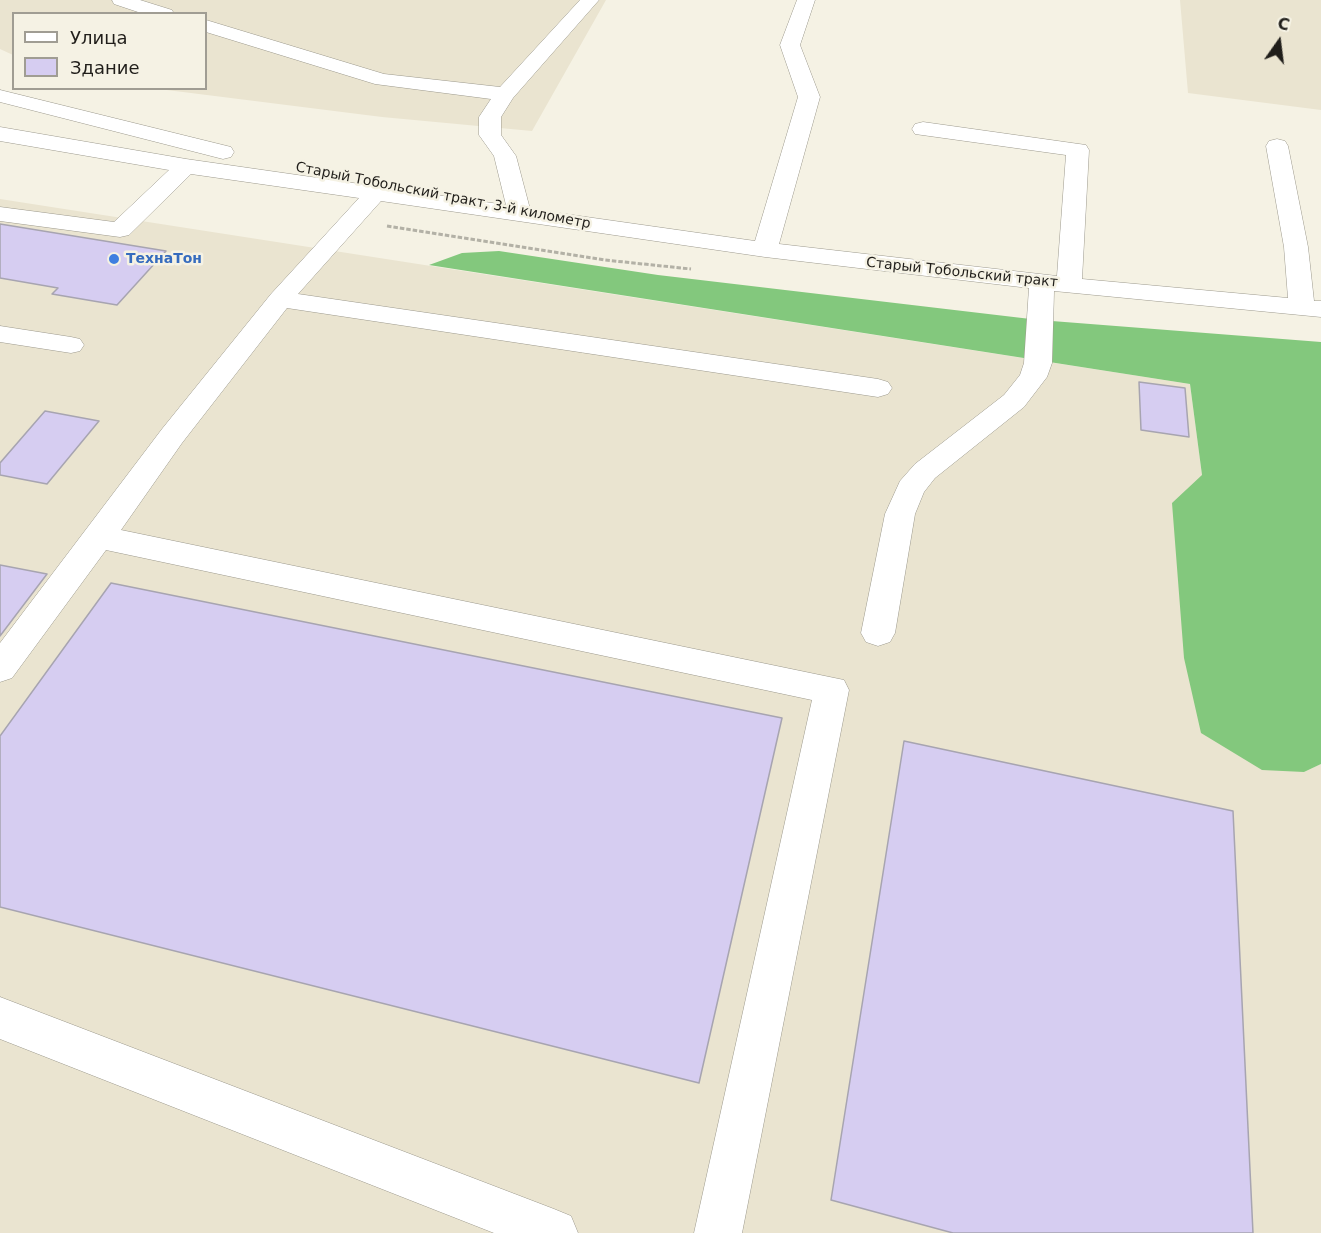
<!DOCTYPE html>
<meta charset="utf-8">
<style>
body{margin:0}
#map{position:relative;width:1321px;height:1233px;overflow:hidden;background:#f5f2e4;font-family:"DejaVu Sans",sans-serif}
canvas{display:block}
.legend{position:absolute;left:12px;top:12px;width:195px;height:78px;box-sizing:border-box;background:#f5f2e4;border:2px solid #a09d93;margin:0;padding:8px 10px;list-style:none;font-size:18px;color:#201e1a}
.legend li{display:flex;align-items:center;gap:12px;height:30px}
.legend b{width:30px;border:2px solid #a09d93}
.north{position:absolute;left:1249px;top:12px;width:60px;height:60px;-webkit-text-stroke:4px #f5f2e4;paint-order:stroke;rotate:14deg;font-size:16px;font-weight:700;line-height:24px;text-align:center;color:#201e1a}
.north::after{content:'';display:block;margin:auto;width:21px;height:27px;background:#201e1a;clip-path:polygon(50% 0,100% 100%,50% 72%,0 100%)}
</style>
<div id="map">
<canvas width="1321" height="1233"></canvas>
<ul class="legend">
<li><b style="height:8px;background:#fff"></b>Улица</li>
<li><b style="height:16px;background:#d6cdf1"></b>Здание</li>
</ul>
<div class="north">С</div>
</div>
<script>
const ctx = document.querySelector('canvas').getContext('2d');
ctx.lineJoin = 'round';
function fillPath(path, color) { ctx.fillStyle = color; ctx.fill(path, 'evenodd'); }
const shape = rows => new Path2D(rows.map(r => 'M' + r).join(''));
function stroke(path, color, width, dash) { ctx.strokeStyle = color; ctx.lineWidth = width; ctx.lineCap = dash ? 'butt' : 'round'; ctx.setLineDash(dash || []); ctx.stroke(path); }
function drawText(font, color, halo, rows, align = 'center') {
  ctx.font = font + ' "DejaVu Sans",sans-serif'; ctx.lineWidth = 5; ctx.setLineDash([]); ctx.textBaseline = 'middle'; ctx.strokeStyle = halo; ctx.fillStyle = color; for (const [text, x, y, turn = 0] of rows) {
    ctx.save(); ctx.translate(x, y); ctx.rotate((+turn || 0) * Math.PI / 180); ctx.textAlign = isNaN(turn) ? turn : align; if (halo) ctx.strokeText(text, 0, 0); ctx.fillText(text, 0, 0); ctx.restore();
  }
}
const built = shape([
 [0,0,606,0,532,131,382,117,159,89,206,88,206,14,14,14,13,55,0,49],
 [1180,0,1321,0,1321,110,1188,93],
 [0,199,1190,384,1202,475,1304,772,1321,764,1321,1233,0,1233]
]);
const forest = shape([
 [499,251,658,275,1039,320,1321,342,1321,764,1304,772,1262,770,1201,733,1184,658,1172,503,1202,475,1190,384,429,265,462,253]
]);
const building = shape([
 [0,224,166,251,117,305,52,294,58,288,0,278,0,224],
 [1139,382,1185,388,1189,437,1141,430,1139,382],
 [45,411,99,421,47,484,0,475,0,463,45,411],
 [0,565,47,574,0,636,0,565],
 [111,583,782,718,699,1083,0,907,0,736,111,583],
 [904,741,1233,811,1253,1233,953,1233,831,1200,904,741]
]);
const path = shape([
 [387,226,605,260,691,269]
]);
const minor = shape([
 [112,0,140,0,172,10,174,14,144,14,114,4,112,0],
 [580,0,599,0,513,98,501,117,501,135,516,156,530,209,755,241,798,97,780,45,797,0,815,0,800,45,820,97,779,244,1057,276,1066,155,915,134,912,129,915,124,923,122,1086,145,1089,150,1082,279,1288,298,1284,247,1266,146,1269,141,1277,139,1285,141,1288,146,1308,247,1314,301,1321,301,1321,317,1054,291,1052,363,1047,377,1024,407,935,478,924,492,915,514,895,633,890,642,878,646,866,642,861,633,885,514,900,481,915,464,1004,395,1020,375,1024,363,1029,288,765,257,381,201,298,294,878,379,888,382,892,388,888,394,878,397,287,308,182,443,121,530,844,680,849,690,742,1233,694,1233,812,700,106,550,12,678,0,682,0,643,162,429,271,294,359,198,191,174,129,235,120,237,0,221,0,207,114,222,169,170,0,141,0,127,186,159,506,205,494,156,479,135,479,117,491,99,375,84,206,32,206,20,384,74,500,87,580,0],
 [0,90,231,147,234,152,231,157,223,159,0,102,0,90],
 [0,326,71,337,80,339,84,345,80,351,71,353,0,342,0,326],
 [0,997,554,1209,571,1216,578,1233,494,1233,0,1039,0,997]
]);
const markers = [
 [114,259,6,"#3f7fe0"]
];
const farStreetnames = [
 ["Старый Тобольский тракт, 3-й километр",443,196,11],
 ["Старый Тобольский тракт",962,273,6]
];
const farShopnames = [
 ["ТехнаТон",126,259]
];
fillPath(built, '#eae4d0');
fillPath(forest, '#83c87d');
fillPath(building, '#d6cdf1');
stroke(building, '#a7a4b0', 1.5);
stroke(minor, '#9d9a8e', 1);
stroke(path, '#b3b1a6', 3, [4.5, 2]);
fillPath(minor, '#fff');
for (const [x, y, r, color] of markers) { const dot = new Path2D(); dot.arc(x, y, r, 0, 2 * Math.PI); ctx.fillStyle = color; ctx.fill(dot); stroke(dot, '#f5f2e4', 2); }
drawText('14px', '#201e1a', '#f5f2e4', farStreetnames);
drawText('bold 14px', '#366cbe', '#f5f2e4', farShopnames, 'left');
</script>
